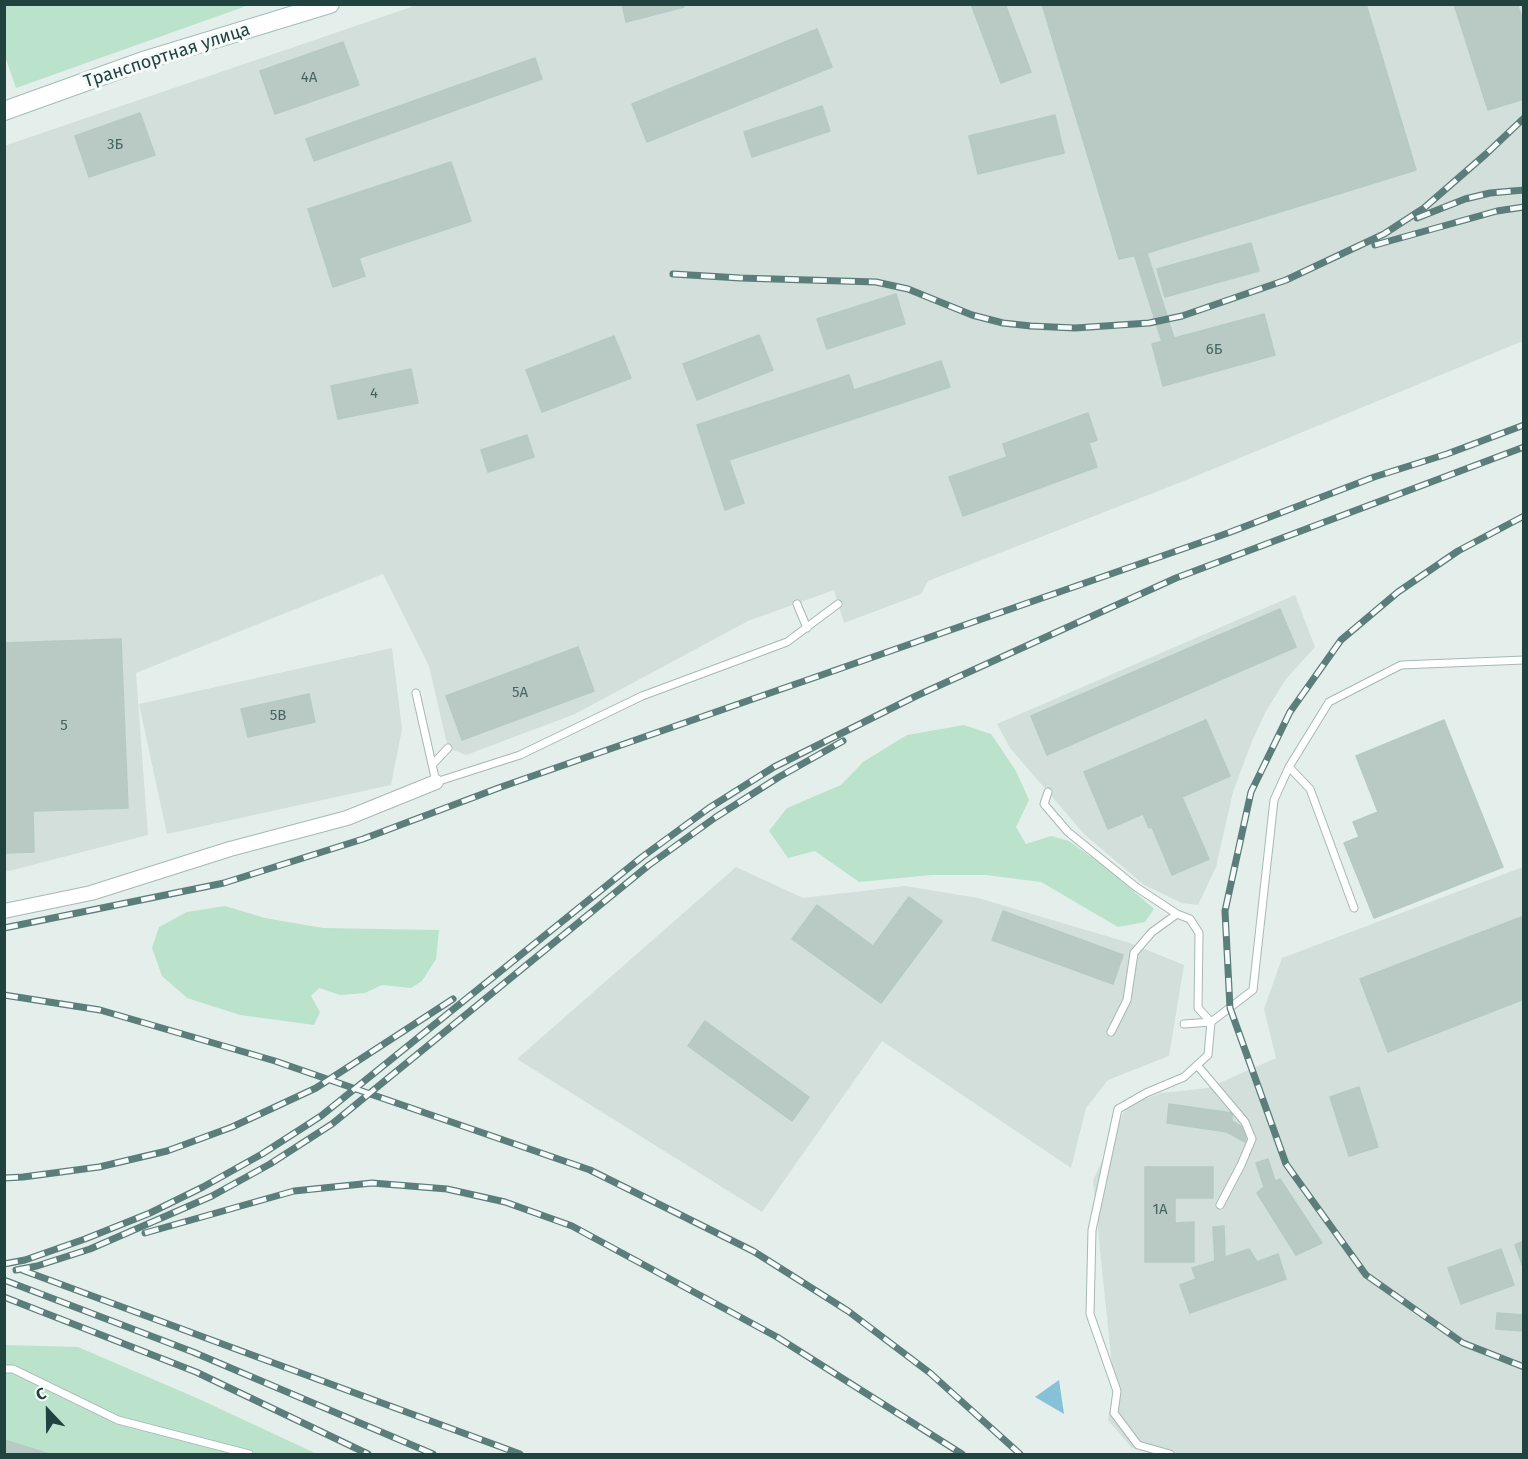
<!DOCTYPE html>
<meta charset="utf-8">
<style>
body{margin:0}
#map{position:relative;width:1528px;height:1459px;overflow:hidden;background:#e4efec;font-family:"Fira Sans",sans-serif}
canvas{display:block}
.frame{position:absolute;inset:0;border:6px solid #21433f;pointer-events:none}
.north{position:absolute;left:18px;top:1381px;width:60px;height:60px;-webkit-text-stroke:4px #f6fbf9;paint-order:stroke;rotate:338deg;font-size:16px;font-weight:700;line-height:24px;text-align:center;color:#21433f}
.north::after{content:'';display:block;margin:auto;width:21px;height:27px;background:#21433f;clip-path:polygon(50% 0,100% 100%,50% 72%,0 100%)}
</style>
<div id="map">
<canvas width="1528" height="1459"></canvas>
<div class="frame"></div>
<div class="north">С</div>
</div>
<script>
const ctx = document.querySelector('canvas').getContext('2d');
ctx.lineJoin = 'round';
function fillPath(path, color) { ctx.fillStyle = color; ctx.fill(path, 'evenodd'); }
const shape = rows => new Path2D(rows.map(r => 'M' + r).join(''));
function stroke(path, color, width, dash) { ctx.strokeStyle = color; ctx.lineWidth = width; ctx.lineCap = dash ? 'butt' : 'round'; ctx.setLineDash(dash || []); ctx.stroke(path); }
function drawText(font, color, halo, rows, align = 'center') {
  ctx.font = font + ' "Fira Sans",sans-serif'; ctx.lineWidth = 6; ctx.setLineDash([]); ctx.textBaseline = 'middle'; ctx.strokeStyle = halo; ctx.fillStyle = color; for (const [text, x, y, turn = 0] of rows) {
    ctx.save(); ctx.translate(x, y); ctx.rotate((+turn || 0) * Math.PI / 180); ctx.textAlign = isNaN(turn) ? turn : align; if (halo) ctx.strokeText(text, 0, 0); ctx.fillText(text, 0, 0); ctx.restore();
  }
}
const built = shape([
 [417,5,1523,5,1523,341,1184,481,928,581,921,594,844,623,834,590,748,621,575,714,466,755,448,748,429,666,383,574,136,673,148,835,5,872,4,146],
 [1295,595,1315,647,1286,679,1266,711,1252,741,1233,792,1216,867,1198,905,1182,903,1144,885,1085,835,1010,748,997,724],
 [392,648,402,729,391,785,167,834,139,704],
 [736,867,803,898,905,886,978,898,1130,943,1184,965,1169,1056,1108,1080,1086,1108,1071,1168,882,1041,762,1212,517,1059],
 [1523,867,1523,1454,1154,1454,1132,1448,1108,1420,1114,1386,1093,1181,1127,1105,1162,1093,1208,1088,1276,1058,1264,1009,1282,958]
]);
const green = shape([
 [5,4,249,4,249,5,16,88,5,56],
 [964,725,991,734,1016,771,1029,800,1016,827,1026,844,1051,836,1069,841,1109,870,1154,909,1145,922,1118,927,1041,882,986,875,932,875,859,882,815,851,788,858,769,831,787,808,841,785,863,762,907,735],
 [225,906,265,918,323,928,439,930,436,959,422,981,411,988,382,985,365,993,340,995,319,988,311,996,320,1012,314,1025,240,1015,187,998,162,976,152,948,159,927,187,912],
 [5,1345,78,1347,199,1399,317,1454,5,1454]
]);
const water = shape([
 [1059,1380,1064,1414,1035,1397]
]);
const building = shape([
 [622,4,683,4,684,7,626,22,622,4],
 [971,4,1005,4,1031,72,1001,83,971,4],
 [1042,4,1366,4,1416,170,1147,253,1119,259,1042,4],
 [1454,4,1517,4,1524,23,1524,99,1488,110,1454,4],
 [817,29,832,67,647,142,632,104,817,29],
 [343,42,359,85,275,114,260,71,343,42],
 [535,58,542,79,314,161,306,139,535,58],
 [822,106,830,131,752,157,744,132,822,106],
 [140,113,155,155,89,177,75,136,140,113],
 [1055,115,1064,153,978,174,969,136,1055,115],
 [451,162,471,221,359,258,365,276,333,287,308,209,451,162],
 [1251,243,1259,271,1165,297,1157,269,1251,243],
 [1147,253,1174,338,1162,342,1135,257,1147,253],
 [896,294,905,324,827,349,817,319,896,294],
 [1264,314,1275,355,1163,386,1152,344,1264,314],
 [759,335,773,370,697,400,683,364,759,335],
 [614,336,631,378,542,412,526,370,614,336],
 [941,361,950,387,729,460,744,503,725,510,697,425,849,375,854,390,941,361],
 [411,369,418,403,338,419,331,386,411,369],
 [1088,413,1097,440,1089,443,1097,467,963,516,949,477,1007,457,1003,444,1088,413],
 [527,435,534,457,488,472,481,450,527,435],
 [1280,609,1296,647,1047,755,1031,716,1280,609],
 [121,639,128,808,33,811,34,852,4,853,4,643,121,639],
 [578,647,594,691,462,740,446,696,578,647],
 [309,694,315,722,248,737,241,709,309,694],
 [1206,720,1230,776,1182,797,1209,859,1172,875,1152,827,1149,828,1143,814,1108,829,1084,772,1206,720],
 [1444,720,1503,867,1374,918,1344,843,1359,837,1353,822,1378,812,1356,756,1444,720],
 [909,897,942,921,881,1003,792,939,817,905,873,946,909,897],
 [1003,911,1123,955,1113,984,992,940,1003,911],
 [1524,916,1524,999,1388,1052,1360,979,1524,916],
 [705,1021,809,1097,792,1121,688,1046,705,1021],
 [1359,1087,1378,1147,1349,1156,1330,1097,1359,1087],
 [1169,1104,1232,1113,1232,1121,1247,1130,1245,1142,1227,1132,1167,1123,1169,1104],
 [1268,1159,1275,1181,1280,1179,1322,1243,1296,1255,1257,1193,1264,1187,1256,1163,1268,1159],
 [1145,1167,1213,1167,1213,1198,1175,1198,1175,1223,1194,1222,1194,1262,1145,1262,1145,1167],
 [1224,1226,1225,1257,1249,1249,1257,1262,1278,1254,1286,1279,1190,1313,1180,1285,1196,1279,1192,1268,1215,1261,1213,1227,1224,1226],
 [1524,1241,1524,1267,1523,1267,1515,1245,1524,1241],
 [1501,1249,1514,1285,1461,1304,1448,1268,1501,1249],
 [1497,1313,1524,1315,1524,1331,1496,1329,1497,1313],
 [4,1440,49,1454,4,1454,4,1440]
]);
const lane = shape([
 [797,604,807,628],
 [416,693,436,782,520,755,642,696,787,642,838,604],
 [433,764,448,748],
 [1289,767,1310,789,1354,908],
 [1048,792,1044,804,1068,832,1136,887,1177,914,1190,919,1199,933,1198,1008,1211,1022],
 [1184,1024,1211,1022],
 [1111,1032,1127,1000,1134,953,1152,932,1177,914],
 [1197,1065,1245,1122,1252,1139,1241,1165,1220,1205],
 [4,1369,13,1369,118,1420,249,1454],
 [1170,1454,1138,1445,1114,1413,1117,1391,1090,1314,1092,1230,1118,1109,1146,1093,1184,1077,1208,1055,1211,1022,1253,990,1274,800,1289,767,1329,702,1401,665,1524,660]
]);
const street = shape([
 [4,911,91,893,230,849,347,818,436,782]
]);
const secondary = shape([
 [4,111,146,60,330,4]
]);
const rail = shape([
 [1417,218,1465,199,1490,193,1524,190],
 [1375,245,1497,211,1524,207],
 [673,274,740,278,876,282,908,289,972,315,1003,323,1031,326,1075,328,1149,323,1182,316,1286,280,1384,234,1424,208,1486,154,1524,118],
 [1524,516,1458,551,1398,592,1341,640,1290,712,1251,792,1225,911,1230,1008,1286,1164,1366,1275,1463,1343,1524,1367],
 [4,928,224,883,363,839,501,787,1228,533,1374,477,1447,454,1524,425],
 [4,995,100,1010,275,1061,590,1170,753,1251,848,1311,930,1373,1020,1454],
 [4,1178,23,1177,99,1167,167,1151,232,1127,316,1088,453,999],
 [145,1233,294,1191,372,1183,447,1189,505,1202,572,1226,777,1337,962,1454],
 [4,1264,25,1260,85,1239,150,1213,203,1187,262,1154,321,1116,642,857,709,808,774,767,916,696,1176,578,1524,447],
 [16,1270,37,1266,90,1249,212,1196,270,1164,332,1124,649,865,716,817,779,777,843,741],
 [22,1270,520,1454],
 [4,1280,193,1352,433,1454],
 [4,1297,196,1372,368,1454]
]);
const numberNames = [
 ["4А",309,78],
 ["3Б",115,145],
 ["6Б",1214,350],
 ["4",374,394],
 ["5А",520,693],
 ["5В",278,716],
 ["5",64,726],
 ["1А",1160,1210]
];
const streetNames = [
 ["Транспортная улица",167,56,-18]
];
fillPath(built, '#d2dfdb');
fillPath(green, '#bbe2cb');
fillPath(water, '#87c0d9');
fillPath(building, '#b9cac5');
stroke(building, '#b6cac4', 1.5);
stroke(lane, '#a6b8b5', 9);
stroke(street, '#a6b8b5', 16);
stroke(secondary, '#a1bcb7', 20);
stroke(lane, '#fff', 7);
stroke(street, '#fff', 14);
stroke(secondary, '#fff', 18);
stroke(rail, '#5c7e7a', 7);
stroke(rail, '#f6fbf9', 4.5, [14]);
drawText('15px', '#476560', null, numberNames);
drawText('18px', '#21433f', '#f6fbf9', streetNames);
</script>
